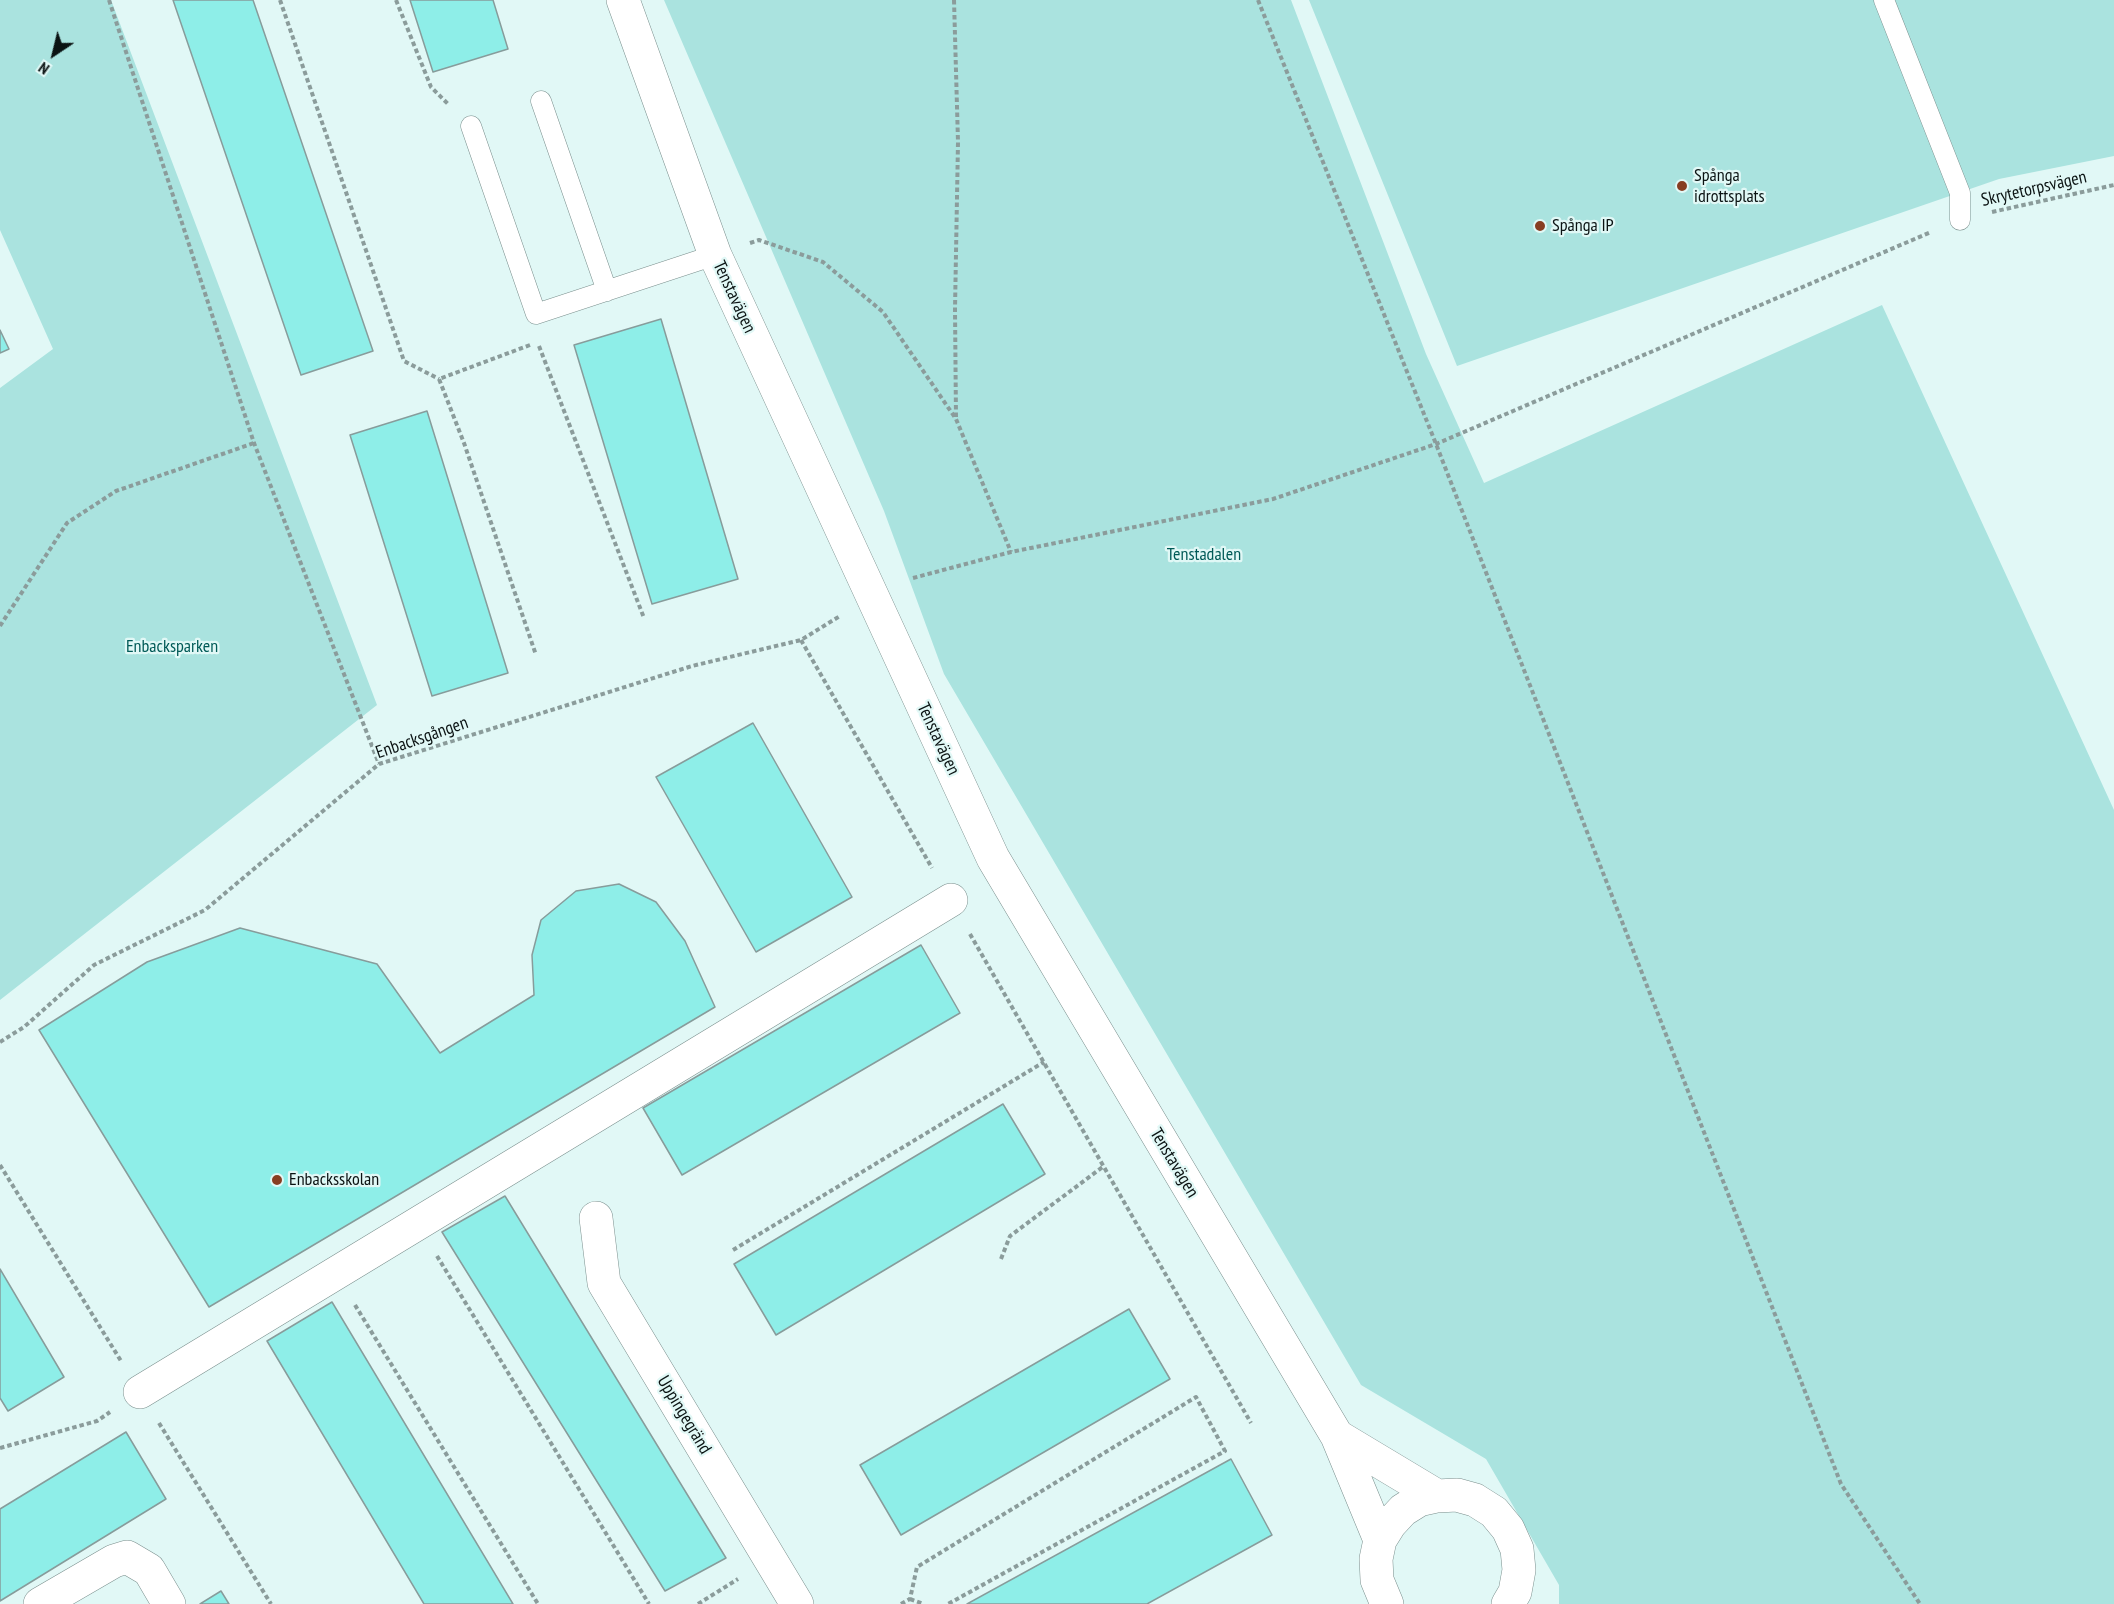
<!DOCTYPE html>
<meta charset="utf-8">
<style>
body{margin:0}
#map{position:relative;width:2114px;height:1604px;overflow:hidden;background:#e1f8f6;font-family:"PT Sans Narrow",sans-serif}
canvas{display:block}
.north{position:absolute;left:24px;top:24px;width:60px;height:60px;-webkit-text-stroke:4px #e1f8f6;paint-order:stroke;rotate:215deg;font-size:16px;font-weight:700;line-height:24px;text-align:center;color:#0b1313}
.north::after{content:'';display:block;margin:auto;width:21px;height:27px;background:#0b1313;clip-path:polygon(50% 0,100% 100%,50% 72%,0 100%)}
</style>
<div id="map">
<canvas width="2114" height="1604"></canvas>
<div class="north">N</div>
</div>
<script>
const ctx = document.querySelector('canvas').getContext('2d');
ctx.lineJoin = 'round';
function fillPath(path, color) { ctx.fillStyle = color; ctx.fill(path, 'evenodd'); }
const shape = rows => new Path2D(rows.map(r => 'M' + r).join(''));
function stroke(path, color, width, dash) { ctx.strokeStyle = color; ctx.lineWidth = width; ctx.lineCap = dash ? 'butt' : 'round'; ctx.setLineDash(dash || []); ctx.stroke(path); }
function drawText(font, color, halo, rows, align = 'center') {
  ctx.font = font + ' "PT Sans Narrow",sans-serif'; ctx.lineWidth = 4.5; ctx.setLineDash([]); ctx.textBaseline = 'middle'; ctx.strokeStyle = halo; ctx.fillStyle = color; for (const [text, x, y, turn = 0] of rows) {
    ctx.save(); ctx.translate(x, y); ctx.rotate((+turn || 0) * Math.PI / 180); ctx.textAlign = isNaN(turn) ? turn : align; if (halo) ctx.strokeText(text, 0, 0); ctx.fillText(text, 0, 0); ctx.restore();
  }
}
const green = shape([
 [0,0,111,0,377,705,0,1000,0,388,53,349,0,230],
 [664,0,1291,0,1426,354,1484,483,1882,305,2114,810,2114,1604,1559,1604,1559,1585,1486,1459,1361,1385,944,674,884,511],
 [1309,0,2114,0,2114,156,1999,179,1457,366]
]);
const building = shape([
 [173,0,253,0,373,351,301,375,173,0],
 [410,0,493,0,508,49,433,72,410,0],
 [661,319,738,579,652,604,574,345,661,319],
 [0,330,9,349,0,353,0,330],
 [427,411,508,673,432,696,350,435,427,411],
 [753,723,852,897,756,952,656,777,753,723],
 [619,884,656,902,685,941,715,1007,209,1307,39,1030,147,962,240,928,377,964,440,1053,534,995,532,955,541,920,576,891,619,884],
 [921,945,960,1013,682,1175,643,1108,921,945],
 [1003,1104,1045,1174,776,1335,734,1264,1003,1104],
 [505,1196,726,1558,665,1591,442,1232,505,1196],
 [0,1269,64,1377,8,1411,0,1398,0,1269],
 [332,1302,513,1604,424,1604,267,1341,332,1302],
 [1129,1309,1170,1379,901,1535,860,1465,1129,1309],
 [126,1432,166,1499,0,1601,0,1509,126,1432],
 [1231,1459,1272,1535,1147,1604,967,1604,1231,1459],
 [221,1591,229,1604,200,1604,221,1591]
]);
const path = shape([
 [109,0,254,443,379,764],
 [280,0,404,361,439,379],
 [396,0,431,87,449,105],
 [954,0,958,142,955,309,956,418],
 [1258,0,1436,444,1841,1484,1920,1604],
 [1992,212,2114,185],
 [750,243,759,240,823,262,883,312,956,419,1011,552],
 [530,345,439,379,464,443,536,655],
 [539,346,644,618],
 [913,578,1011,552,1273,499,1436,444,1931,232],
 [0,626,67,523,116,491,254,443],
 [801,640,932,868],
 [970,934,1251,1423],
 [0,1042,24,1027,94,965,205,910,379,764,692,666,801,640,840,616],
 [0,1165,121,1361],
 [733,1250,1044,1062],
 [437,1256,649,1604],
 [1001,1259,1010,1236,1104,1166],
 [355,1305,538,1604],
 [159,1423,271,1604],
 [0,1448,97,1421,110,1412],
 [910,1599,924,1604],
 [698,1604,738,1579],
 [901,1604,910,1599,917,1567,1196,1397,1225,1451,948,1604]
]);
const lane = shape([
 [1884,0,1960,193,1960,220],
 [541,101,607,291],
 [471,126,536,314,715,255]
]);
const street = shape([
 [596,1218,604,1283,797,1604],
 [140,1392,951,900],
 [40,1604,114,1561,127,1557,149,1570,169,1604]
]);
const secondary = shape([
 [623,0,715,255,993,858,1337,1436,1380,1540],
 [1337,1436,1437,1496],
 [1387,1604,1377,1580,1376,1559,1380,1540,1390,1524,1403,1510,1419,1500,1437,1496,1457,1495,1475,1500,1494,1512,1508,1529,1517,1549,1519,1570,1515,1592,1508,1604]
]);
const markers = [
 [1682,186,6,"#873e22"],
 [1540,226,6,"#873e22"],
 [277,1180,6,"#873e22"]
];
const poiNames = [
 ["Spånga",1694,176],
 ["idrottsplats",1694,197],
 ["Spånga IP",1552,226],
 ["Enbacksskolan",289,1180]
];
const streetNames = [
 ["Skrytetorpsvägen",2034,189,-13],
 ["Tenstavägen",734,297,65],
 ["Enbacksgången",422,738,-19],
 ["Tenstavägen",938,739,65],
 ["Tenstavägen",1174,1163,59],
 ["Uppingegränd",684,1415,59]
];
const parkNames = [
 ["Tenstadalen",1204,555],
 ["Enbacksparken",172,647]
];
fillPath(green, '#aae3df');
fillPath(building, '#8eeee8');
stroke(building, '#879c9b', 1.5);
stroke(lane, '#7a8f8d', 21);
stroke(street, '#7a8f8d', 34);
stroke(secondary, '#7a8f8d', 34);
stroke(path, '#8b9c9b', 4, [4.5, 3]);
stroke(lane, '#fff', 20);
stroke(street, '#fff', 33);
stroke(secondary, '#fff', 33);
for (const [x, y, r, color] of markers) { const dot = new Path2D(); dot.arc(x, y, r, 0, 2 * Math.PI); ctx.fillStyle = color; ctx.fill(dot); stroke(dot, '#e1f8f6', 2); }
drawText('18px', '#0b1313', '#e1f8f6', poiNames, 'left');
drawText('18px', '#0b1313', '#e1f8f6', streetNames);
drawText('18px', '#005a57', '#e1f8f6', parkNames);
</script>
